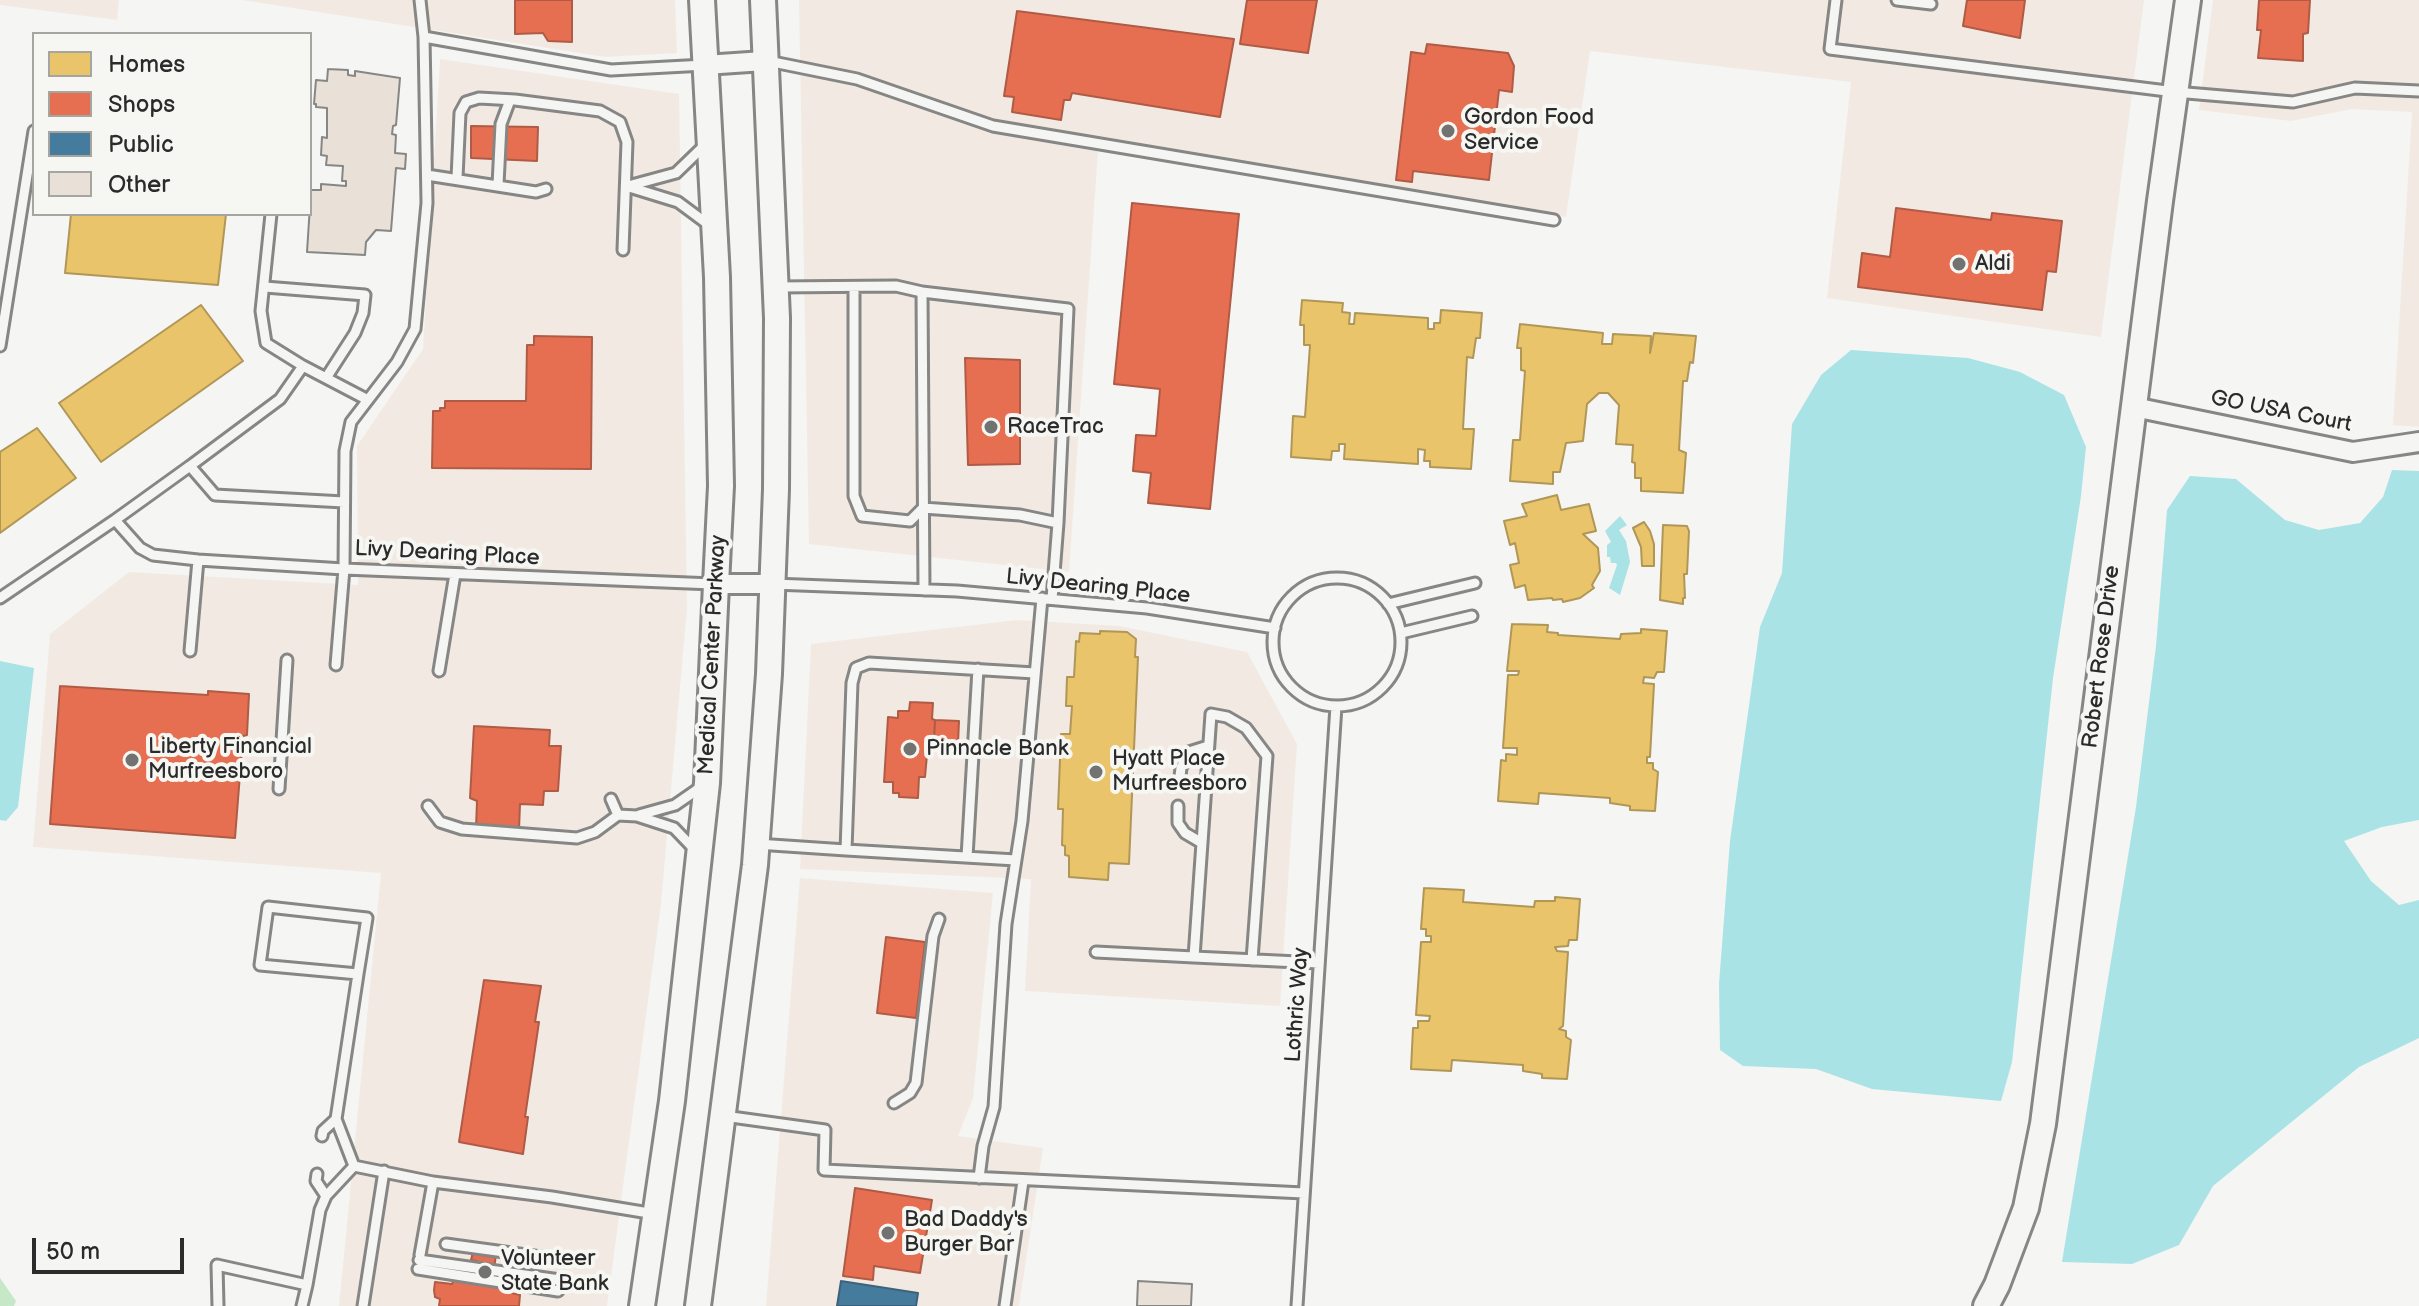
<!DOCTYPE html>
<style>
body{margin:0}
#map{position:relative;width:2419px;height:1306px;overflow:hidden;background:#f5f5f3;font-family:"Balsamiq Sans",sans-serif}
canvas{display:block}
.legend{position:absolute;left:32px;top:32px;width:280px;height:184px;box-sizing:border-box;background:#f6f6f2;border:2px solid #a5a5a2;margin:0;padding:10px 14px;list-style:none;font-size:24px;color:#2b2b2b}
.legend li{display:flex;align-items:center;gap:16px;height:40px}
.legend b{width:40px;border:2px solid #a5a5a2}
.scale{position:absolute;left:32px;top:1238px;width:152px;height:36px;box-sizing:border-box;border:4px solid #2b2b2b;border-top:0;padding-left:10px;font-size:24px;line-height:28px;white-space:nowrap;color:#2b2b2b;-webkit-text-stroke:6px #f6f6f2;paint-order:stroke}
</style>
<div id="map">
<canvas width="2419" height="1306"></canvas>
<ul class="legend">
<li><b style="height:22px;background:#e9c46a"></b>Homes</li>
<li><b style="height:22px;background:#e76f51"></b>Shops</li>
<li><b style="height:22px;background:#457b9d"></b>Public</li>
<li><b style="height:22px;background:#e9e0d8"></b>Other</li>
</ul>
<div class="scale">50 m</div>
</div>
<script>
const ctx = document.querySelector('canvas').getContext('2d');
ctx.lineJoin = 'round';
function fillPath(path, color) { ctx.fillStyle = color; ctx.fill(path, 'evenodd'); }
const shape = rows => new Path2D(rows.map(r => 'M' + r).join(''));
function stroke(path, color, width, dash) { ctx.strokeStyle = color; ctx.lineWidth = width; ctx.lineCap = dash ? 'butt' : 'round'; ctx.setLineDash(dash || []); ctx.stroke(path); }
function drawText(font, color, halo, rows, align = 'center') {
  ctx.font = font + ' "Balsamiq Sans",sans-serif'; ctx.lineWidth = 8; ctx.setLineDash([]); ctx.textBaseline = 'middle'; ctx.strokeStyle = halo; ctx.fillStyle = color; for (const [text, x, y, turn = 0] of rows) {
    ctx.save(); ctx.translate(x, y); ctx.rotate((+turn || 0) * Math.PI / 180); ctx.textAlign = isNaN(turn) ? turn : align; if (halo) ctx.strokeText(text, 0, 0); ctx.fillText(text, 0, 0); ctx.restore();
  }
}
const built = shape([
 [0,0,119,0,117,20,0,5],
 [242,0,675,0,677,53,605,57],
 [799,0,2144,0,2101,337,1827,298,1851,82,1590,51,1566,217,1099,136,1069,572,809,544],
 [2213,0,2419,0,2419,427,2393,425,2412,112,2352,109,2291,121,2199,110],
 [440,59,679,94,687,608,661,904,607,1306,339,1306,381,873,33,847,50,634,129,572,358,585,357,446,423,349],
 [1017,620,1119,626,1247,652,1297,744,1280,1006,1025,991,1031,879,800,869,811,644],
 [800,878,993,893,973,1098,958,1136,1043,1148,1019,1306,766,1306]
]);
const green = shape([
 [0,1278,16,1301,14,1306,0,1306]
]);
const water = shape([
 [1851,350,1968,358,2020,372,2064,395,2086,447,2081,496,2053,678,2012,1062,2001,1101,1872,1089,1816,1069,1743,1066,1720,1050,1719,984,1730,841,1760,627,1782,573,1792,424,1821,375],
 [2392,470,2419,471,2419,820,2382,827,2344,841,2371,881,2399,905,2419,900,2419,1038,2359,1067,2213,1186,2179,1245,2132,1264,2062,1262,2136,807,2156,646,2167,510,2190,476,2236,479,2285,520,2319,530,2360,523,2383,497],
 [1620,516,1627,525,1619,530,1626,541,1630,562,1620,595,1609,588,1617,565,1616,563,1611,563,1610,557,1607,557,1607,545,1611,542,1605,531],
 [0,661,34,668,18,807,6,821,0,820]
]);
const homes = shape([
 [71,214,226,214,218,285,65,273,71,214],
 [1302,300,1343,303,1342,312,1350,313,1349,324,1354,324,1355,313,1428,318,1428,329,1434,329,1434,323,1440,323,1441,310,1482,313,1480,338,1476,338,1473,358,1467,357,1463,429,1474,429,1471,469,1430,467,1430,461,1424,461,1425,450,1418,449,1418,464,1344,459,1345,444,1339,444,1339,451,1332,451,1331,460,1291,457,1293,416,1305,417,1310,345,1304,345,1304,325,1300,325,1302,300],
 [201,305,243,361,101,462,59,403,201,305],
 [1520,324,1603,333,1602,344,1612,344,1613,334,1651,336,1650,353,1654,333,1696,336,1693,363,1690,362,1687,381,1683,381,1679,450,1686,453,1683,493,1641,491,1641,478,1635,478,1635,463,1632,462,1633,445,1616,444,1619,405,1608,393,1599,393,1587,404,1583,441,1566,443,1560,472,1553,472,1553,484,1510,481,1513,440,1520,440,1525,371,1521,370,1521,348,1517,348,1520,324],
 [37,428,76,478,0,533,0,452,37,428],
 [1557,495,1561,510,1589,504,1596,531,1583,534,1598,548,1600,571,1592,585,1594,588,1580,598,1563,602,1562,599,1553,600,1552,598,1528,600,1525,585,1515,588,1510,565,1519,563,1515,543,1510,545,1504,521,1527,516,1522,504,1557,495],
 [1644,522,1650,531,1654,544,1654,566,1642,566,1641,547,1633,528,1644,522],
 [1663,525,1687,526,1689,531,1687,574,1684,574,1685,598,1683,598,1683,604,1660,600,1663,525],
 [1512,624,1548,625,1547,632,1558,633,1558,635,1620,639,1621,634,1641,633,1641,629,1667,631,1664,672,1657,672,1654,678,1644,677,1643,683,1654,684,1650,757,1647,757,1647,763,1653,763,1653,769,1658,772,1655,811,1630,810,1630,806,1610,803,1610,798,1539,793,1538,804,1498,801,1501,760,1506,761,1506,754,1517,755,1517,748,1503,748,1508,675,1518,675,1519,671,1507,671,1512,624],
 [1100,631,1127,632,1136,639,1135,657,1138,657,1129,864,1109,863,1108,880,1069,877,1069,856,1065,855,1065,846,1062,845,1063,809,1058,809,1061,734,1070,734,1072,706,1066,706,1067,677,1074,677,1076,641,1079,642,1080,633,1100,634,1100,631],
 [1424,888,1464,890,1463,902,1534,907,1535,901,1555,901,1555,897,1580,899,1577,940,1569,940,1568,946,1555,947,1557,951,1568,952,1563,1026,1559,1029,1566,1031,1566,1037,1571,1040,1567,1079,1542,1078,1542,1074,1523,1071,1523,1065,1452,1060,1451,1071,1411,1069,1413,1028,1418,1028,1418,1021,1429,1021,1430,1016,1416,1015,1421,942,1431,942,1431,936,1426,936,1426,929,1421,929,1424,888]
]);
const shops = shape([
 [515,0,572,0,572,42,548,41,543,33,515,34,515,0],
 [1247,0,1317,0,1308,53,1240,44,1247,0],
 [1967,0,2025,0,2020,38,1963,26,1967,0],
 [2259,0,2310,0,2308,33,2303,34,2303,61,2258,58,2261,30,2257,30,2259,0],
 [1017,11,1234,39,1220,117,1072,93,1070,100,1064,100,1061,120,1012,112,1014,97,1004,96,1017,11],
 [1427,44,1508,53,1514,66,1512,92,1499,90,1489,180,1413,171,1412,182,1396,180,1411,52,1425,54,1427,44],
 [471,126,538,127,537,161,471,158,471,126],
 [1132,203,1239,214,1210,509,1148,503,1151,473,1133,471,1136,435,1156,436,1160,389,1114,384,1132,203],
 [1896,208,1991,220,1992,213,2062,221,2056,272,2047,271,2042,310,1858,287,1862,253,1890,257,1896,208],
 [534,336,592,337,591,469,432,468,433,411,440,411,440,408,445,408,445,401,526,401,527,345,534,345,534,336],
 [965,358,1020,360,1020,464,968,465,965,358],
 [60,686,208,695,208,691,249,694,247,735,243,736,235,838,50,824,60,686],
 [910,702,933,703,932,719,935,720,933,755,927,755,925,777,919,777,918,798,899,797,899,793,893,793,893,782,884,782,888,717,898,718,898,711,909,711,910,702],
 [935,720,959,721,958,744,934,743,935,720],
 [474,726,550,730,549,746,561,746,558,791,544,791,543,805,520,804,519,830,476,828,477,801,470,798,474,726],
 [886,937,925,942,916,1018,877,1013,886,937],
 [484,980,541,986,535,1022,539,1022,525,1117,528,1117,523,1154,459,1142,484,980],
 [855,1188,932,1200,920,1273,874,1266,873,1280,843,1276,855,1188],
 [473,1252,496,1254,492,1286,508,1287,507,1292,520,1295,519,1306,439,1306,440,1299,435,1297,434,1290,435,1282,452,1284,454,1280,474,1283,477,1261,471,1260,473,1252]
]);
const public = shape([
 [841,1281,918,1293,916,1306,837,1306,841,1281]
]);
const building = shape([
 [328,69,348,70,348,75,355,76,355,71,400,78,396,125,393,126,392,134,396,135,395,153,406,154,405,169,396,168,391,231,376,230,366,242,365,255,307,252,311,190,321,190,321,184,346,186,346,181,342,181,343,166,326,165,327,156,321,155,322,137,327,138,327,108,316,107,316,104,314,104,316,80,327,81,328,69],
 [1138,1281,1192,1284,1191,1306,1137,1306,1138,1281]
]);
const lane = shape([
 [420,0,424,37,427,203,415,329,397,362,351,422,345,451,344,569,713,584],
 [1836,0,1830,49,2175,92,2293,102,2355,88,2419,91],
 [1897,0,1931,4],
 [424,37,611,70,705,65],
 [768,61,857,79,993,126,1554,220],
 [427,175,536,192,546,189],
 [457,178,460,113,466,102,479,98,515,100,600,111,620,122,627,142,623,250],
 [498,185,501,124,510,100],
 [626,186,678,202,709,225],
 [628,186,676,173,707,143],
 [265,287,365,295,363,313,355,333,326,378],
 [776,287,896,286,922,292,924,590],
 [854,287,854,496,862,516,910,521,923,508,1020,515,1058,523],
 [922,292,1068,309,1058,523,1052,599],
 [0,346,34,131],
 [303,366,368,400],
 [190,466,280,399,303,366,266,343,261,311,271,214],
 [198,560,153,555,140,548,115,520,190,466,215,495,344,502],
 '1273 642a64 64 0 1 1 128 0a64 64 0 1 1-128 0Z',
 [773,584,957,591,1147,608,1275,628],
 [0,598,115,520],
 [1388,604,1475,583],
 [1401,633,1472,616],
 [190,651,198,560,344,569,336,665],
 [439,671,455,574],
 [1179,784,1181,768,1189,752,1208,746],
 [279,789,287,660],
 [611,799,618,815,637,816,674,828,697,852],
 [428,806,440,822,462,829,577,838,595,832,618,815],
 [1178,806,1178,823,1185,833,1202,843],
 [639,815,675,805,701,787],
 [757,844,846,850,852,683,856,668,869,663,1035,673],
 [846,850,1016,860],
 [967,857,978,669],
 [1096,952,1194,957],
 [1252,960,1267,756,1246,728,1227,717,1211,714,1194,957,1319,963],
 [894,1103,910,1093,916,1083,933,936,939,919],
 [724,1116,825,1130,824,1170,1304,1193],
 [322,1136,323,1131,336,1119],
 [354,1166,433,1182,420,1255],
 [317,1174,316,1181,326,1196],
 [979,1178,983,1146,994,1107,1006,924,1022,821,1042,598],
 [433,1182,552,1197,655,1214],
 [446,1244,563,1260],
 [419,1260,560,1280],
 [418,1269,558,1291],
 [307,1285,320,1210,326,1196,354,1166,336,1119,358,974,367,918,268,907,260,965,358,974],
 [218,1306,217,1265,307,1285,302,1306],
 [363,1306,384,1171],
 [1005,1306,1023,1181],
 [1297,1306,1336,706]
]);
const street = shape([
 [705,65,764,61],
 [2134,407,2353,452,2419,442],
 [716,584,773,584]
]);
const secondary = shape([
 [642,1306,672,1101,707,783,716,584,721,486,717,277,702,0],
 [698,1306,755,865,769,674,776,489,777,318,763,0],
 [1986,1306,1997,1285,2026,1208,2043,1124,2160,201,2188,0]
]);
const markers = [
 [1448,131,8,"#727271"],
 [1959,264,8,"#727271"],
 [991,427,8,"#727271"],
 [910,749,8,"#727271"],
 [132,760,8,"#727271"],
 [1096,772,8,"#727271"],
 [888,1233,8,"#727271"],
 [485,1272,8,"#727271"]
];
const poiNames = [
 ["Gordon Food",1464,118],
 ["Service",1464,143],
 ["Aldi",1975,264],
 ["RaceTrac",1007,427],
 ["Liberty Financial",148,747],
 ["Murfreesboro",148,772],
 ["Pinnacle Bank",926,749],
 ["Hyatt Place",1112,759],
 ["Murfreesboro",1112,784],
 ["Bad Daddy's",904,1220],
 ["Burger Bar",904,1245],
 ["Volunteer",501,1259],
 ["State Bank",501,1284]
];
const streetNames = [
 ["GO USA Court",2281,412,11],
 ["Livy Dearing Place",447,554,3],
 ["Livy Dearing Place",1098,587,6],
 ["Medical Center Parkway",713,655,-87],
 ["Robert Rose Drive",2102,657,-83],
 ["Lothric Way",1298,1005,-86]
];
fillPath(built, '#f2eae2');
fillPath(green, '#c7e8c7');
fillPath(water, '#aae3e6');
fillPath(homes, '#e9c46a');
stroke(homes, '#b09657', 2);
fillPath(shops, '#e76f51');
stroke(shops, '#af5b46', 2);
fillPath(public, '#457b9d');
stroke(public, '#3d637b', 2);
fillPath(building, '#e9e0d8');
stroke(building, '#868685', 2);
stroke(lane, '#868685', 15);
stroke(street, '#868685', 24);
stroke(secondary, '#868685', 30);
stroke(lane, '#f5f5f3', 9);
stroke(street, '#f5f5f3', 18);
stroke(secondary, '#f5f5f3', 24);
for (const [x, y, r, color] of markers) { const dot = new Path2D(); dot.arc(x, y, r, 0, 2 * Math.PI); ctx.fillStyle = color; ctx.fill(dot); stroke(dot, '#f6f6f2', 3); }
drawText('22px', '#2b2b2b', '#f6f6f2', poiNames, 'left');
drawText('22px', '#2b2b2b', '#f6f6f2', streetNames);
</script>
